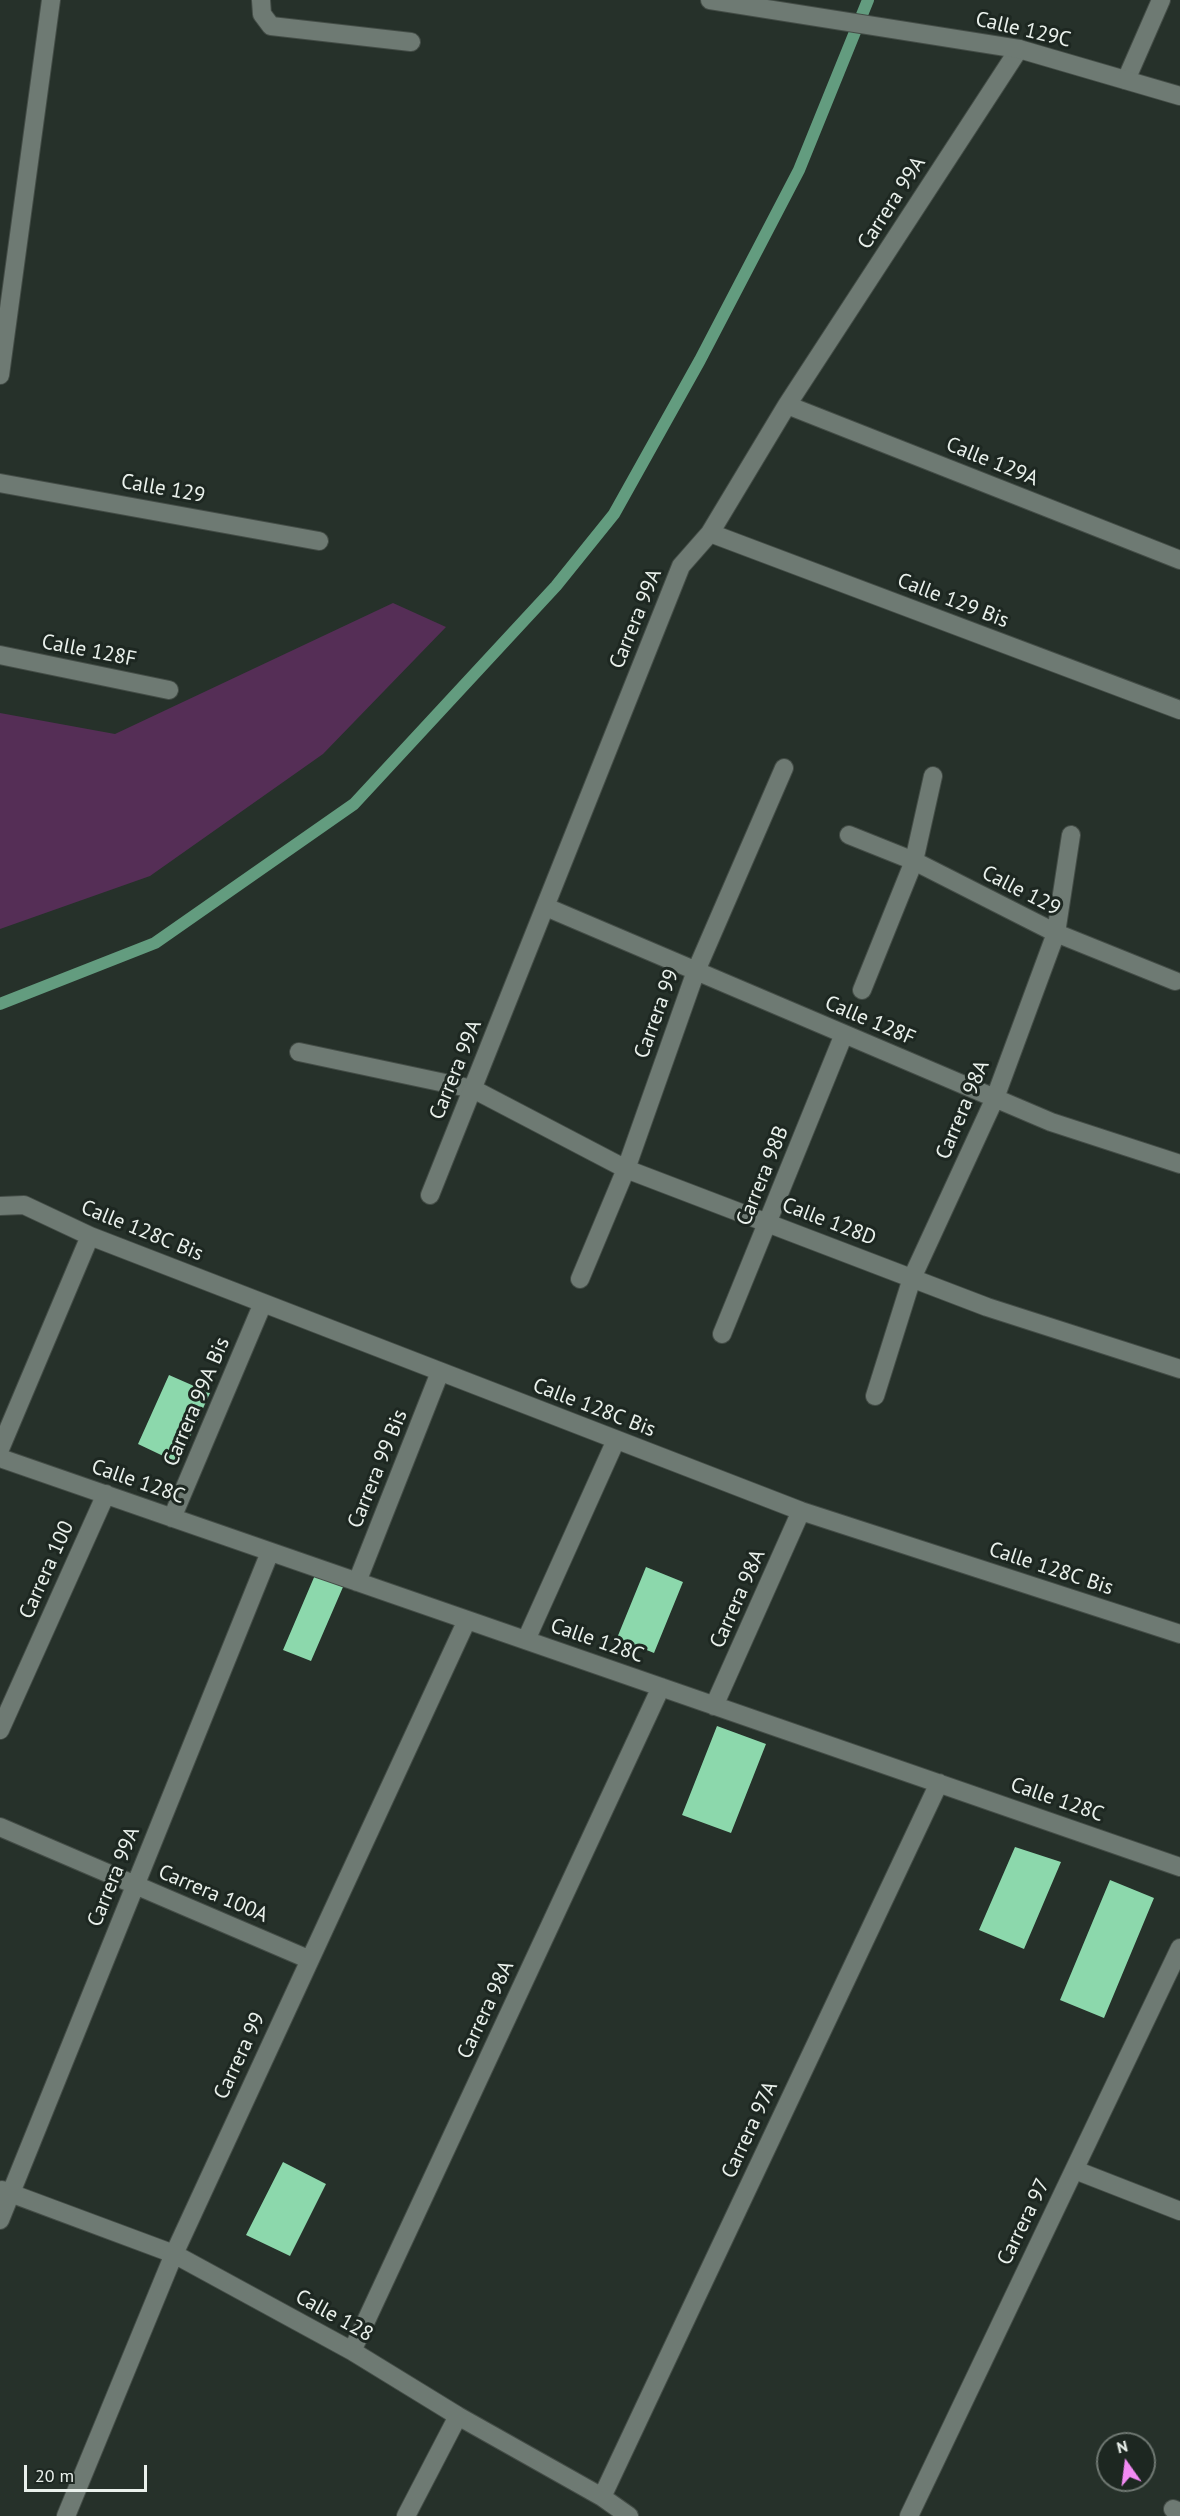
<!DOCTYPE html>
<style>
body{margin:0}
#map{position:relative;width:1180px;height:2516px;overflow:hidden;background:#26312a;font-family:"PT Sans",sans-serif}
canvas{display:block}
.north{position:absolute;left:1096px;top:2432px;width:60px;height:60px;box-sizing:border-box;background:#1d2721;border:2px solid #6f7872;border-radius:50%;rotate:346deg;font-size:16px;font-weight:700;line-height:24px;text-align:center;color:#eaf1ec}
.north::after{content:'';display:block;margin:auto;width:21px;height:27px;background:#f28af3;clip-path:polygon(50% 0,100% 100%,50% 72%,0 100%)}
.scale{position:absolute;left:24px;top:2465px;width:123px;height:27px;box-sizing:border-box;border:3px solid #eaf1ec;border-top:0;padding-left:8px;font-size:18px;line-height:21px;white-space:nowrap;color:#eaf1ec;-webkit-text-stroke:4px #1d2721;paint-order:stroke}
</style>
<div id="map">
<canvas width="1180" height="2516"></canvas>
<div class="north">N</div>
<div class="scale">20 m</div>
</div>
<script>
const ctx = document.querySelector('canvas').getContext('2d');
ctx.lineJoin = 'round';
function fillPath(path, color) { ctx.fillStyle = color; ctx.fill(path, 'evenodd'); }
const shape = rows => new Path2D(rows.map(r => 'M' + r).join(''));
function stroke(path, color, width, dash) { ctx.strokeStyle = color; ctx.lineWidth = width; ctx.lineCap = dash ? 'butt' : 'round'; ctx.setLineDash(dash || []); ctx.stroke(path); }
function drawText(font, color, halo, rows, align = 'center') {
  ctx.font = font + ' "PT Sans",sans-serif'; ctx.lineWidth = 6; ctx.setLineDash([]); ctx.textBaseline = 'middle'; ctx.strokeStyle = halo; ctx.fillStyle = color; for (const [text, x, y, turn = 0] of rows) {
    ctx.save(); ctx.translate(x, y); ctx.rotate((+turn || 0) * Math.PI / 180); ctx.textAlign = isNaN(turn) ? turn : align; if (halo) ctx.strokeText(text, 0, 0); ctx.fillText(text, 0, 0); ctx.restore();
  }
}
const green = shape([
 [393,603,446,627,323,754,150,876,0,929,0,713,115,734]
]);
const stream = shape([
 [0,1004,155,943,354,804,556,586,614,514,700,360,799,170,868,0]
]);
const building = shape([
 [169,1375,210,1393,178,1463,138,1444],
 [646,1567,683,1582,654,1653,617,1638],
 [315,1575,343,1587,311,1661,283,1650],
 [717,1726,766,1744,731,1833,682,1815],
 [1015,1847,1061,1862,1024,1949,979,1930],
 [1110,1880,1154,1898,1104,2018,1060,2000],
 [283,2162,326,2184,290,2256,246,2235]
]);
const service = shape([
 [261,0,262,14,271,26,411,42],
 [1126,80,1161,0],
 [299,1052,473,1089]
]);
const minor = shape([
 [0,375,51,0],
 [787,405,1180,560],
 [0,483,319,541],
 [710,533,1180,710],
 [0,655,169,690],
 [849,835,914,861,1056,933,1175,981],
 [546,907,1051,1122,1180,1164],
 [862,990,914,861,933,776],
 [473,1089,626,1169,987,1307,1180,1369],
 [430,1195,681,566,710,533,787,405,1019,49],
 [0,1206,24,1205,90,1236,801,1511,1180,1634],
 [580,1279,626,1169,696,971,784,768],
 [722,1334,844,1034],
 [875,1396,912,1278,995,1098,1056,933,1071,835],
 [0,1449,90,1236],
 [0,1458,1180,1867],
 [172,1518,263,1303],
 [357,1582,440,1372],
 [526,1640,616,1440],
 [714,1706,801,1511],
 [0,1730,106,1494],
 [0,1827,308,1959],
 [1075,2170,1180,2211],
 [2,2190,174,2254,352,2351,458,2416,602,2497,629,2516],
 [0,2220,270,1552],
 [352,2351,661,1687],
 [602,2497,939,1783],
 [1173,2509,1180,2512],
 [66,2516,174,2254,467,1620],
 [406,2516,458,2416],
 [909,2516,1180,1948]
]);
const tertiary = shape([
 [710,0,1019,49,1180,96]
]);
const streetNames = [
 ["Calle 129C",1023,30,13],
 ["Carrera 99A",892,203,-57],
 ["Calle 129A",992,462,22],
 ["Calle 129",163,489,10],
 ["Calle 129 Bis",953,601,21],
 ["Carrera 99A",636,619,-68],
 ["Calle 128F",89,651,11],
 ["Calle 129",1021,891,27],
 ["Carrera 99",657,1014,-70],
 ["Calle 128F",870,1021,23],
 ["Carrera 99A",456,1070,-68],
 ["Carrera 98A",963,1110,-67],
 ["Carrera 98B",763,1176,-68],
 ["Calle 128D",829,1222,21],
 ["Calle 128C Bis",142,1231,22],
 ["Carrera 99A Bis",197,1402,-67],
 ["Calle 128C Bis",594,1408,21],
 ["Carrera 99 Bis",378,1469,-68],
 ["Calle 128C",138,1482,19],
 ["Calle 128C Bis",1051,1569,18],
 ["Carrera 100",47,1570,-66],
 ["Carrera 98A",738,1599,-66],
 ["Calle 128C",597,1641,19],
 ["Calle 128C",1057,1800,19],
 ["Carrera 99A",114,1877,-68],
 ["Carrera 100A",213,1894,23],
 ["Carrera 98A",486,2010,-65],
 ["Carrera 99",240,2056,-65],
 ["Carrera 97A",750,2130,-65],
 ["Carrera 97",1024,2222,-64],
 ["Calle 128",334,2316,29]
];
fillPath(green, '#552e56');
stroke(stream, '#639c7f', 12);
fillPath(building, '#8cd8ac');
stroke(service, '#444d47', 20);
stroke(minor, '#444d47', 20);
stroke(tertiary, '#444d47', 20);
stroke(service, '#6e7a73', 18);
stroke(minor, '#6e7a73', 18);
stroke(tertiary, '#6e7a73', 18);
drawText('21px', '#eaf1ec', '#1d2721', streetNames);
</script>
